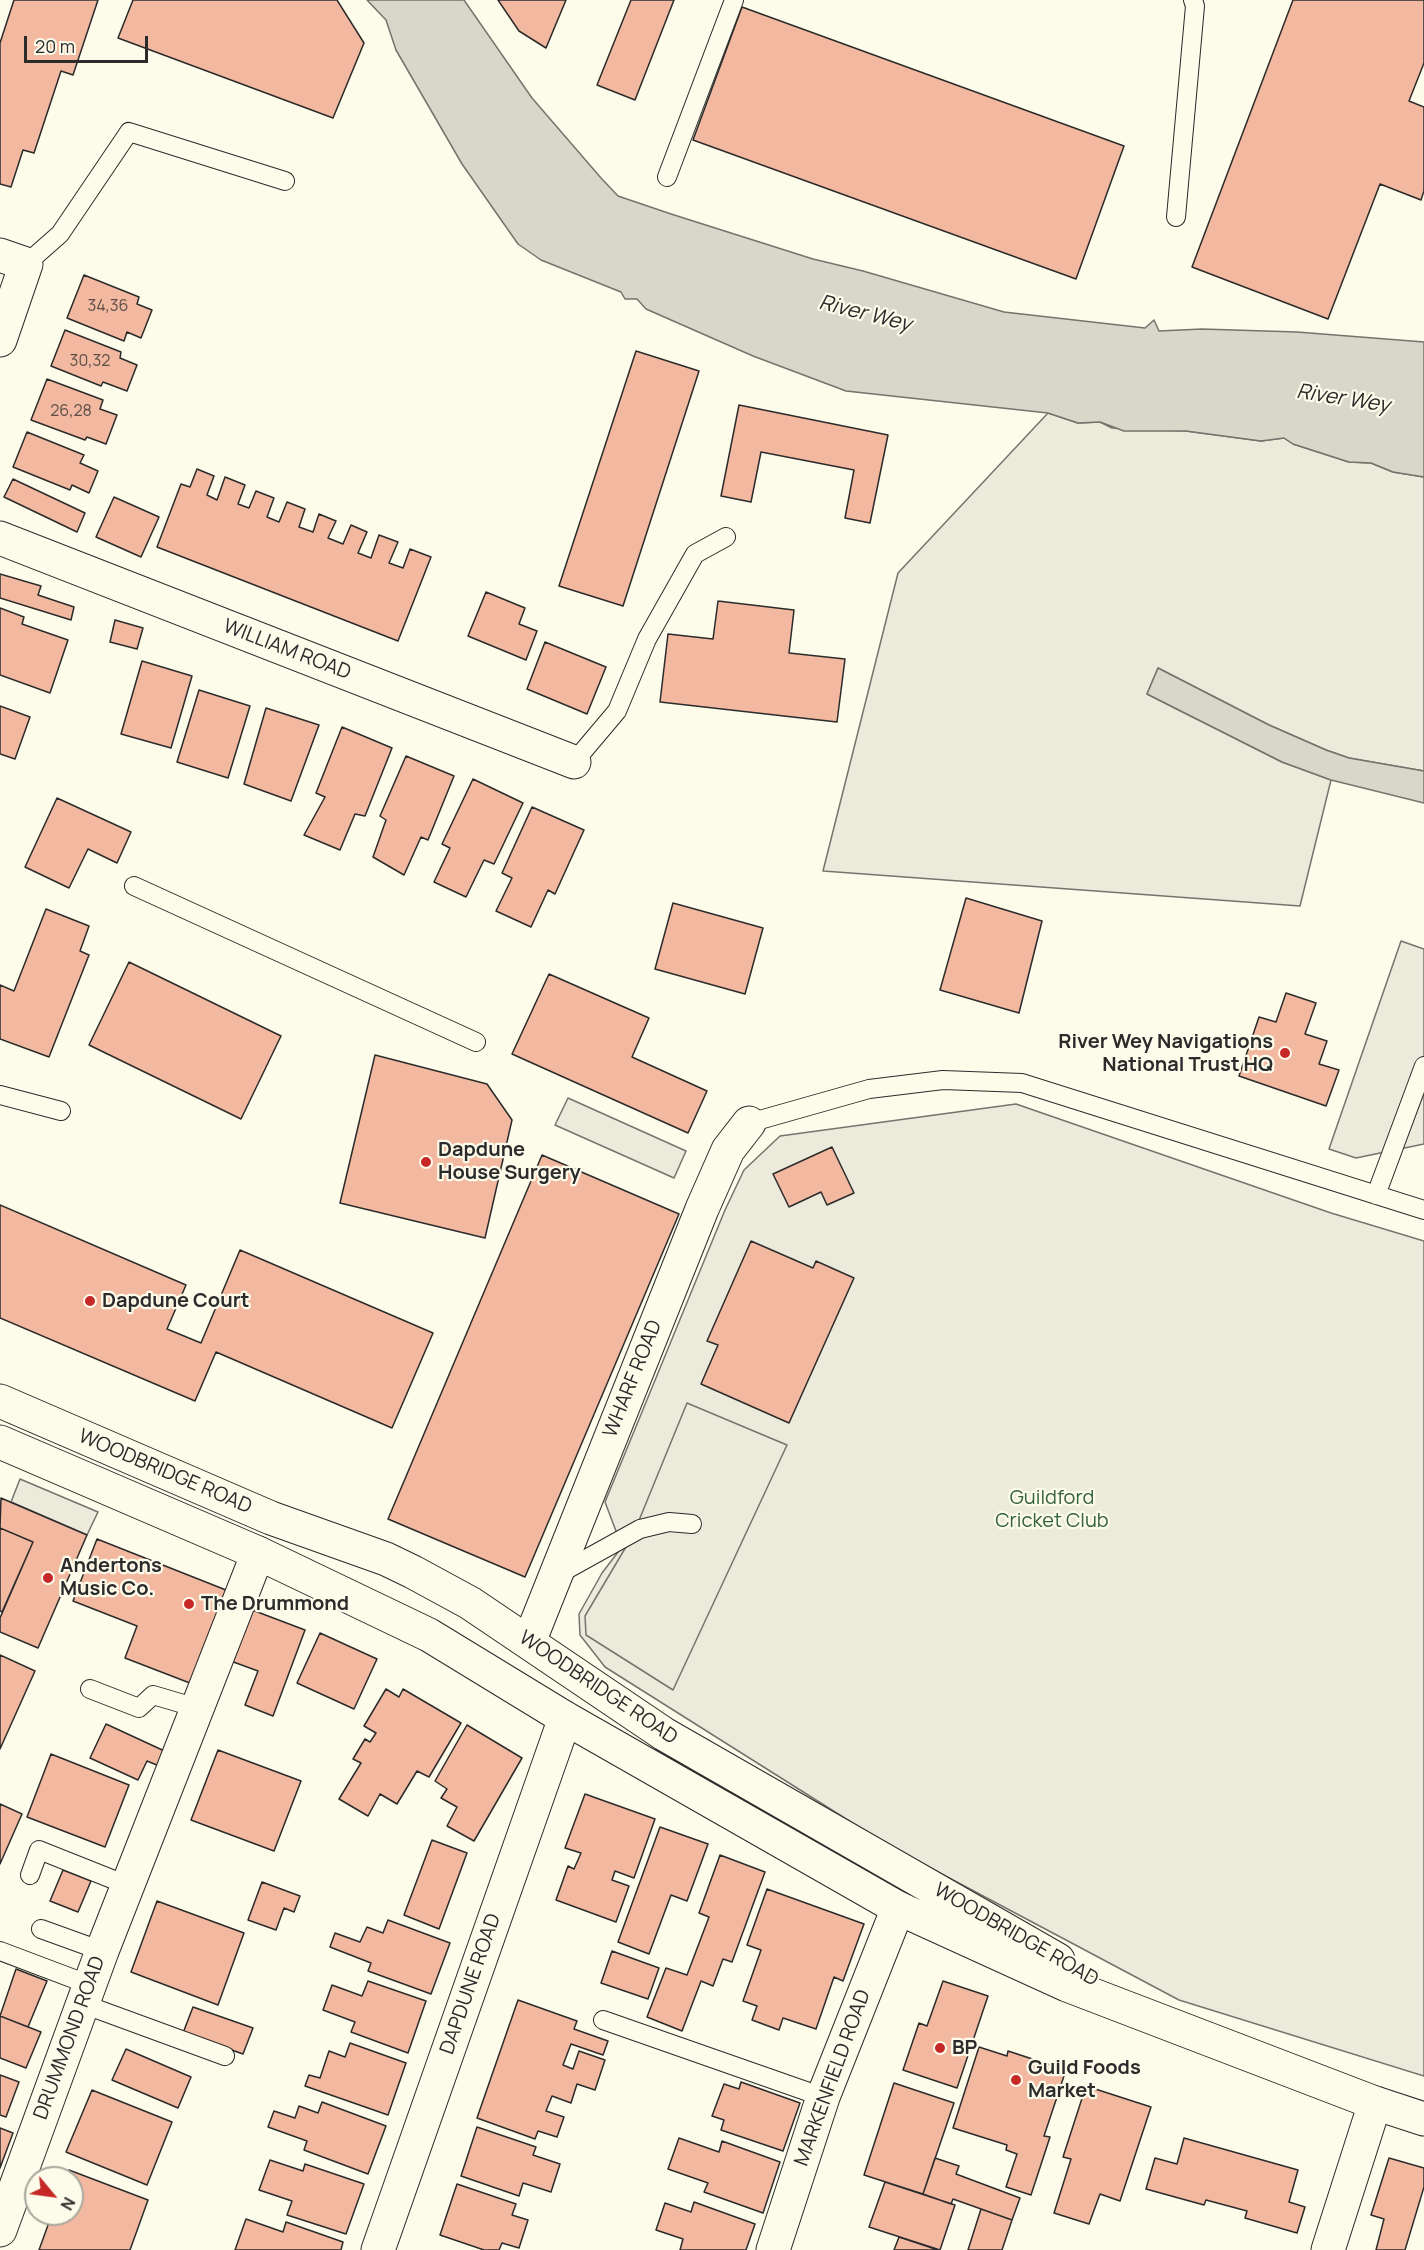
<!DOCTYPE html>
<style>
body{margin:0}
#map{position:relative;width:1424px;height:2250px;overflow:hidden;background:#fdfbea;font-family:Manrope,sans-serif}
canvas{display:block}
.north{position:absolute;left:24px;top:2166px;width:60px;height:60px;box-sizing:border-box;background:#fdfbea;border:2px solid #a9a89e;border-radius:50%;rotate:119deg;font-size:16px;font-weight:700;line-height:24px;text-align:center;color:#2b2b2b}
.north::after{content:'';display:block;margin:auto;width:21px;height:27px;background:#c62828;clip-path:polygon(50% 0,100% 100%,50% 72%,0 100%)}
.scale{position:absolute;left:24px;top:36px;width:124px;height:27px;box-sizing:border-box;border:3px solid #2b2b2b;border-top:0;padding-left:8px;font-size:18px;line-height:21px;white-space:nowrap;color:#2b2b2b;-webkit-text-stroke:4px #fdfbea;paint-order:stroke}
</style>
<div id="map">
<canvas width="1424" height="2250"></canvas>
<div class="north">N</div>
<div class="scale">20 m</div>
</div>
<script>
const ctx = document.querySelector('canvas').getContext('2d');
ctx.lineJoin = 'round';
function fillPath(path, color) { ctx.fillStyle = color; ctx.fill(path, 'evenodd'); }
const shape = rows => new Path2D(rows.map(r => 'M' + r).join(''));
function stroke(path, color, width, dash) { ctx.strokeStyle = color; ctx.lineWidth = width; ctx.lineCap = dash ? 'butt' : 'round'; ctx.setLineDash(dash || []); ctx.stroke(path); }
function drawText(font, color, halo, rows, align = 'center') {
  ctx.font = font + ' Manrope,sans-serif'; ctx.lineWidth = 4.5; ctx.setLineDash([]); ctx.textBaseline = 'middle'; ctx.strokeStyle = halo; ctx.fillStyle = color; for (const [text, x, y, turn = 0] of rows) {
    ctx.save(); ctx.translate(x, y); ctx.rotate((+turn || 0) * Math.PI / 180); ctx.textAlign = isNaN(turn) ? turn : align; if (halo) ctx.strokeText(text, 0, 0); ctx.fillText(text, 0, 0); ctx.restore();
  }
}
const green = shape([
 [1048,413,1078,423,1100,422,1112,428,1186,431,1261,441,1284,438,1293,444,1349,462,1371,463,1393,472,1424,477,1424,771,1349,758,1326,750,1269,725,1158,668,1147,694,1282,762,1331,780,1300,906,823,871,898,573,1048,413],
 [1016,1104,1331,1213,1424,1241,1424,2076,1179,2000,889,1846,605,1667,580,1635,579,1614,602,1573,622,1547,605,1502,725,1210,744,1170,780,1136,1016,1104]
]);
const parking = shape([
 [1401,941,1424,949,1424,1144,1356,1158,1329,1149,1401,941],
 [568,1098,686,1151,674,1178,555,1125,568,1098],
 [687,1403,787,1445,673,1690,586,1635,585,1616,633,1535,687,1403],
 [20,1479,98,1512,87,1535,11,1502,20,1479]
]);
const water = shape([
 [367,0,464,0,532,98,601,178,618,196,671,214,813,259,863,271,1004,312,1145,328,1154,320,1159,331,1202,329,1297,332,1424,342,1424,477,1393,472,1371,463,1349,462,1293,444,1284,438,1261,441,1186,431,1124,431,1100,422,1078,423,1048,413,846,391,753,356,646,309,637,299,625,299,621,292,541,260,518,244,462,164,396,50,386,20,367,0],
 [1158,668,1269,725,1326,750,1349,758,1424,771,1424,803,1331,780,1282,762,1147,694,1158,668]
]);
const building = shape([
 [14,0,98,0,73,75,61,71,34,153,23,150,11,187,0,184,0,43,14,0],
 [133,0,337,0,364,43,333,118,118,38,133,0],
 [498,0,566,0,546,48,519,31,498,0],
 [631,0,674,0,635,100,597,85,631,0],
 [1293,0,1424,0,1424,63,1409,101,1424,107,1424,191,1421,200,1380,184,1328,319,1192,267,1293,0],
 [742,7,1124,146,1076,279,693,140,742,7],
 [84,275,139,297,137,304,152,310,141,338,127,332,124,341,67,318,84,275],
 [65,330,121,352,120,358,137,365,127,391,103,382,101,386,51,366,65,330],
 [636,351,699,371,623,606,559,586,636,351],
 [47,379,103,400,100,409,117,415,106,444,87,437,85,440,31,420,47,379],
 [739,405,888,435,870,523,845,518,854,470,761,452,751,502,721,496,739,405],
 [27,432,84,455,80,463,98,471,89,493,72,485,70,490,13,467,27,432],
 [197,469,214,476,207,495,217,500,225,477,245,485,238,504,249,508,256,491,274,498,267,517,279,522,287,502,305,509,299,527,313,532,319,514,336,521,328,538,343,544,351,525,367,532,358,553,371,558,379,535,398,542,389,563,403,568,410,549,431,557,398,641,157,547,181,484,190,487,197,469],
 [13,479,85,513,77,532,4,497,13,479],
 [114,497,159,517,141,557,96,537,114,497],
 [0,574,41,586,38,595,74,607,71,620,0,598,0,574],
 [486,592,525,608,519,624,537,631,526,660,468,636,486,592],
 [718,601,794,610,789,653,845,659,837,722,660,702,668,634,713,639,718,601],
 [0,608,24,617,22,624,68,640,50,693,0,675,0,608],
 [115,620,143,628,137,649,110,642,115,620],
 [545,642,606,667,587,714,527,689,545,642],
 [142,661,192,676,171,748,121,734,142,661],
 [199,690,250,706,228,778,177,762,199,690],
 [0,706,30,717,15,759,0,754,0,706],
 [266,708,319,725,291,801,244,784,266,708],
 [342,727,392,748,365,816,355,814,340,850,304,835,325,797,316,793,342,727],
 [406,756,454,776,428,840,421,837,404,875,373,857,386,820,380,816,406,756],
 [473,779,523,803,494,864,484,860,466,897,434,882,450,848,442,844,473,779],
 [57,798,131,832,117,863,88,849,69,888,25,867,57,798],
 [532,807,584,830,555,894,548,890,531,927,496,911,512,878,502,873,532,807],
 [966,898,1042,921,1019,1013,940,990,966,898],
 [673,903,763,928,745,994,655,969,673,903],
 [46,909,89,926,80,951,89,955,49,1057,0,1039,0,985,14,991,46,909],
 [129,962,281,1036,241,1119,89,1045,129,962],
 [549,974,649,1018,632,1057,707,1091,688,1133,512,1054,549,974],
 [1286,993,1316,1003,1305,1034,1327,1041,1319,1064,1339,1070,1326,1106,1239,1076,1259,1017,1276,1022,1286,993],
 [375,1055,487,1084,512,1120,485,1238,340,1203,375,1055],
 [832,1147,854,1193,827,1205,821,1192,789,1207,773,1174,832,1147],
 [542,1155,679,1214,525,1577,388,1519,542,1155],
 [0,1205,186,1285,167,1329,201,1343,240,1250,433,1333,392,1428,216,1352,195,1401,0,1318,0,1205],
 [751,1241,813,1268,816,1261,854,1278,789,1423,701,1384,718,1345,707,1341,751,1241],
 [1,1498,87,1535,38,1648,0,1632,0,1618,33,1542,0,1528,1,1498],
 [0,1528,33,1542,2,1612,0,1611,0,1528],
 [97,1539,231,1592,195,1685,125,1658,137,1626,73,1601,97,1539],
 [247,1608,305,1630,273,1716,245,1705,258,1671,228,1660,247,1608],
 [320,1633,377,1659,354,1709,297,1683,320,1633],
 [0,1655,35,1671,0,1749,0,1655],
 [386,1689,399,1697,403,1689,461,1723,429,1777,417,1771,397,1804,380,1794,368,1816,339,1799,361,1763,353,1759,365,1739,370,1742,376,1733,364,1726,386,1689],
 [106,1724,171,1754,164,1768,147,1761,138,1780,90,1758,106,1724],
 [467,1725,522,1758,474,1841,447,1826,457,1807,441,1798,447,1789,435,1781,467,1725],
 [218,1750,301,1781,274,1851,191,1820,218,1750],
 [51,1754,129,1785,105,1847,27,1817,51,1754],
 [585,1794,655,1819,634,1878,615,1871,612,1880,629,1886,616,1922,556,1900,568,1866,574,1869,581,1853,565,1848,585,1794],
 [0,1804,22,1814,0,1864,0,1804],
 [660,1827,708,1844,687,1901,671,1895,649,1954,618,1942,660,1827],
 [432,1840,467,1853,439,1929,404,1915,432,1840],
 [720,1855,765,1872,732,1962,723,1959,713,1986,701,1981,682,2031,647,2017,666,1968,687,1975,709,1917,699,1913,720,1855],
 [63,1870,91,1881,78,1912,50,1901,63,1870],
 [262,1882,300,1896,294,1912,284,1908,276,1930,248,1920,262,1882],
 [767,1889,864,1924,843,1981,834,1977,816,2029,783,2018,779,2030,752,2020,757,2006,743,2001,761,1950,747,1945,767,1889],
 [157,1901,244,1933,218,2005,131,1972,157,1901],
 [388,1920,450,1943,431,1994,368,1971,371,1963,330,1947,335,1933,360,1942,367,1927,383,1933,388,1920],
 [612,1951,659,1968,648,1999,601,1983,612,1951],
 [16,1969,47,1981,28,2027,0,2016,16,1969],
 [368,1981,426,2001,408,2053,351,2032,355,2022,323,2010,332,1985,362,1996,368,1981],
 [943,1981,988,1996,957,2088,903,2070,919,2023,927,2026,943,1981],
 [518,2000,577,2021,574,2029,608,2041,603,2055,571,2044,563,2065,573,2069,579,2051,605,2060,595,2090,577,2084,571,2103,552,2096,546,2111,564,2117,557,2137,538,2131,535,2139,477,2118,518,2000],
 [193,2007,253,2028,243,2054,183,2033,193,2007],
 [0,2016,41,2032,26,2068,0,2058,0,2016],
 [350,2043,406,2063,388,2115,305,2086,309,2075,320,2078,329,2051,345,2057,350,2043],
 [979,2047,1007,2056,1008,2051,1066,2070,1044,2136,1050,2137,1031,2195,1006,2187,1017,2154,1006,2150,1007,2145,953,2128,979,2047],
 [126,2049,191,2077,178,2108,112,2080,126,2049],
 [0,2075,19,2082,6,2117,0,2115,0,2075],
 [741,2082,800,2103,783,2151,721,2130,724,2120,712,2116,724,2084,739,2089,741,2082],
 [894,2083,954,2103,923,2194,864,2175,894,2083],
 [1086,2086,1151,2107,1120,2201,1100,2194,1089,2224,1054,2213,1071,2159,1063,2157,1086,2086],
 [92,2090,172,2122,147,2185,66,2152,92,2090],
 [322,2102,386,2126,368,2174,304,2150,307,2141,268,2127,274,2111,295,2118,299,2106,318,2113,322,2102],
 [477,2127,536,2147,533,2155,560,2164,551,2192,523,2183,519,2196,461,2176,477,2127],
 [0,2128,13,2133,0,2168,0,2128],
 [679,2138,719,2152,722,2141,780,2162,763,2213,704,2192,708,2183,668,2169,679,2138],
 [1184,2138,1298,2170,1289,2202,1305,2207,1297,2233,1245,2218,1247,2211,1206,2200,1204,2205,1146,2189,1155,2158,1177,2164,1184,2138],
 [935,2158,959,2166,956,2174,1020,2198,1012,2220,953,2199,951,2204,923,2194,935,2158],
 [1389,2158,1424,2168,1424,2187,1405,2250,1376,2250,1384,2219,1371,2215,1389,2158],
 [270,2160,303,2171,305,2164,364,2184,346,2234,287,2215,292,2201,259,2190,270,2160],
 [69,2170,148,2200,130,2250,39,2250,52,2214,72,2214,72,2178,66,2178,69,2170],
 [885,2182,955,2205,940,2250,869,2227,885,2182],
 [457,2184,516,2204,512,2215,528,2220,519,2248,502,2243,499,2250,484,2250,440,2235,457,2184],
 [694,2202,755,2224,746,2250,680,2250,683,2239,656,2230,665,2203,691,2212,694,2202],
 [981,2209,1012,2220,1002,2250,968,2250,981,2209],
 [246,2219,283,2232,286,2222,343,2242,341,2250,235,2250,246,2219],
 [899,2237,938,2250,894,2250,899,2237]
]);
const lane = shape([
 [667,177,734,0],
 [1176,217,1195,6,1193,0],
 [26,264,60,234,129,132,285,181],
 [574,762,617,711,647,639,695,554,726,537],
 [134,886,476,1042],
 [0,1095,61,1111],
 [749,1123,869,1089,943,1080,1022,1083,1424,1210],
 [1376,1195,1424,1066],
 [557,1575,640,1529,669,1522,692,1524],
 [90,1689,139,1708,153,1695,197,1708],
 [30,1875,39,1850,127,1885],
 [41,1929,102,1951],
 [0,1951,90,1985],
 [83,2004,225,2056],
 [603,2020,823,2097]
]);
const street = shape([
 [0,255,26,264,0,340],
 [0,538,574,762],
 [529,1642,702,1209,728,1150,749,1123],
 [0,2230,102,1951,258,1553],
 [378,2250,565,1718],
 [773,2250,823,2097,898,1908],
 [1328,2250,1375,2103]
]);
const primary = shape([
 [0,1401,271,1518,386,1559,413,1572,470,1603,664,1734,1058,1960],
 [0,1442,258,1553,429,1635,565,1718,898,1908,1067,1985,1375,2103,1424,2119]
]);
const markers = [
 [1285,1053,6,"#c62828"],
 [426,1162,6,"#c62828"],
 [90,1301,6,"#c62828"],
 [48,1578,6,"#c62828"],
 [189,1604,6,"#c62828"],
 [940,2048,6,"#c62828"],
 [1016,2080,6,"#c62828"]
];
const numberNames = [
 ["34,36",108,307],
 ["30,32",90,362],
 ["26,28",71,412]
];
const streetNames = [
 ["WILLIAM ROAD",287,650,21],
 ["WHARF ROAD",633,1379,-68],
 ["WOODBRIDGE ROAD",165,1472,23],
 ["WOODBRIDGE ROAD",598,1688,34],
 ["WOODBRIDGE ROAD",1016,1935,30],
 ["DAPDUNE ROAD",471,1984,-71],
 ["DRUMMOND ROAD",70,2038,-70],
 ["MARKENFIELD ROAD",833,2078,-70]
];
const poiNames = [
 ["River Wey Navigations",1273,1042,"right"],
 ["National Trust HQ",1273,1065,"right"],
 ["Dapdune",438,1150],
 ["House Surgery",438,1173],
 ["Dapdune Court",102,1301],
 ["Andertons",60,1566],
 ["Music Co.",60,1589],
 ["The Drummond",201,1604],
 ["BP",952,2048],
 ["Guild Foods",1028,2068],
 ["Market",1028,2091]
];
const parkNames = [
 ["Guildford",1052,1498],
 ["Cricket Club",1052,1521]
];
const waterNames = [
 ["River Wey",865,314,14],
 ["River Wey",1343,399,9]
];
fillPath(green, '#ecebdb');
stroke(green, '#74746e', 1.5);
fillPath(parking, '#eceadb');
stroke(parking, '#74746e', 1.5);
fillPath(water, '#d8d7c9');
stroke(water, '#74746e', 1.5);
fillPath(building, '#f2b8a0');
stroke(building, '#2b2b2b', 1.5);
stroke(lane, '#2b2b2b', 20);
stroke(street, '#2b2b2b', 35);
stroke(primary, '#2b2b2b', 35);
stroke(lane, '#fdfbea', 18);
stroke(street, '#fdfbea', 33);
stroke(primary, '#fdfbea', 33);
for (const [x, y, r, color] of markers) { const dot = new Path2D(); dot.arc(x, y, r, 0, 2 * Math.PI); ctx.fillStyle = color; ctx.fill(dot); stroke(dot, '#fdfbea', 2); }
drawText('16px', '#5d4e48', null, numberNames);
drawText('20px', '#2b2b2b', '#fdfbea', streetNames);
drawText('bold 20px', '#2b2b2b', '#fdfbea', poiNames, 'left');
drawText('20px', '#34623c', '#fdfbea', parkNames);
drawText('italic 21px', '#2b2b2b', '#fdfbea', waterNames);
</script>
